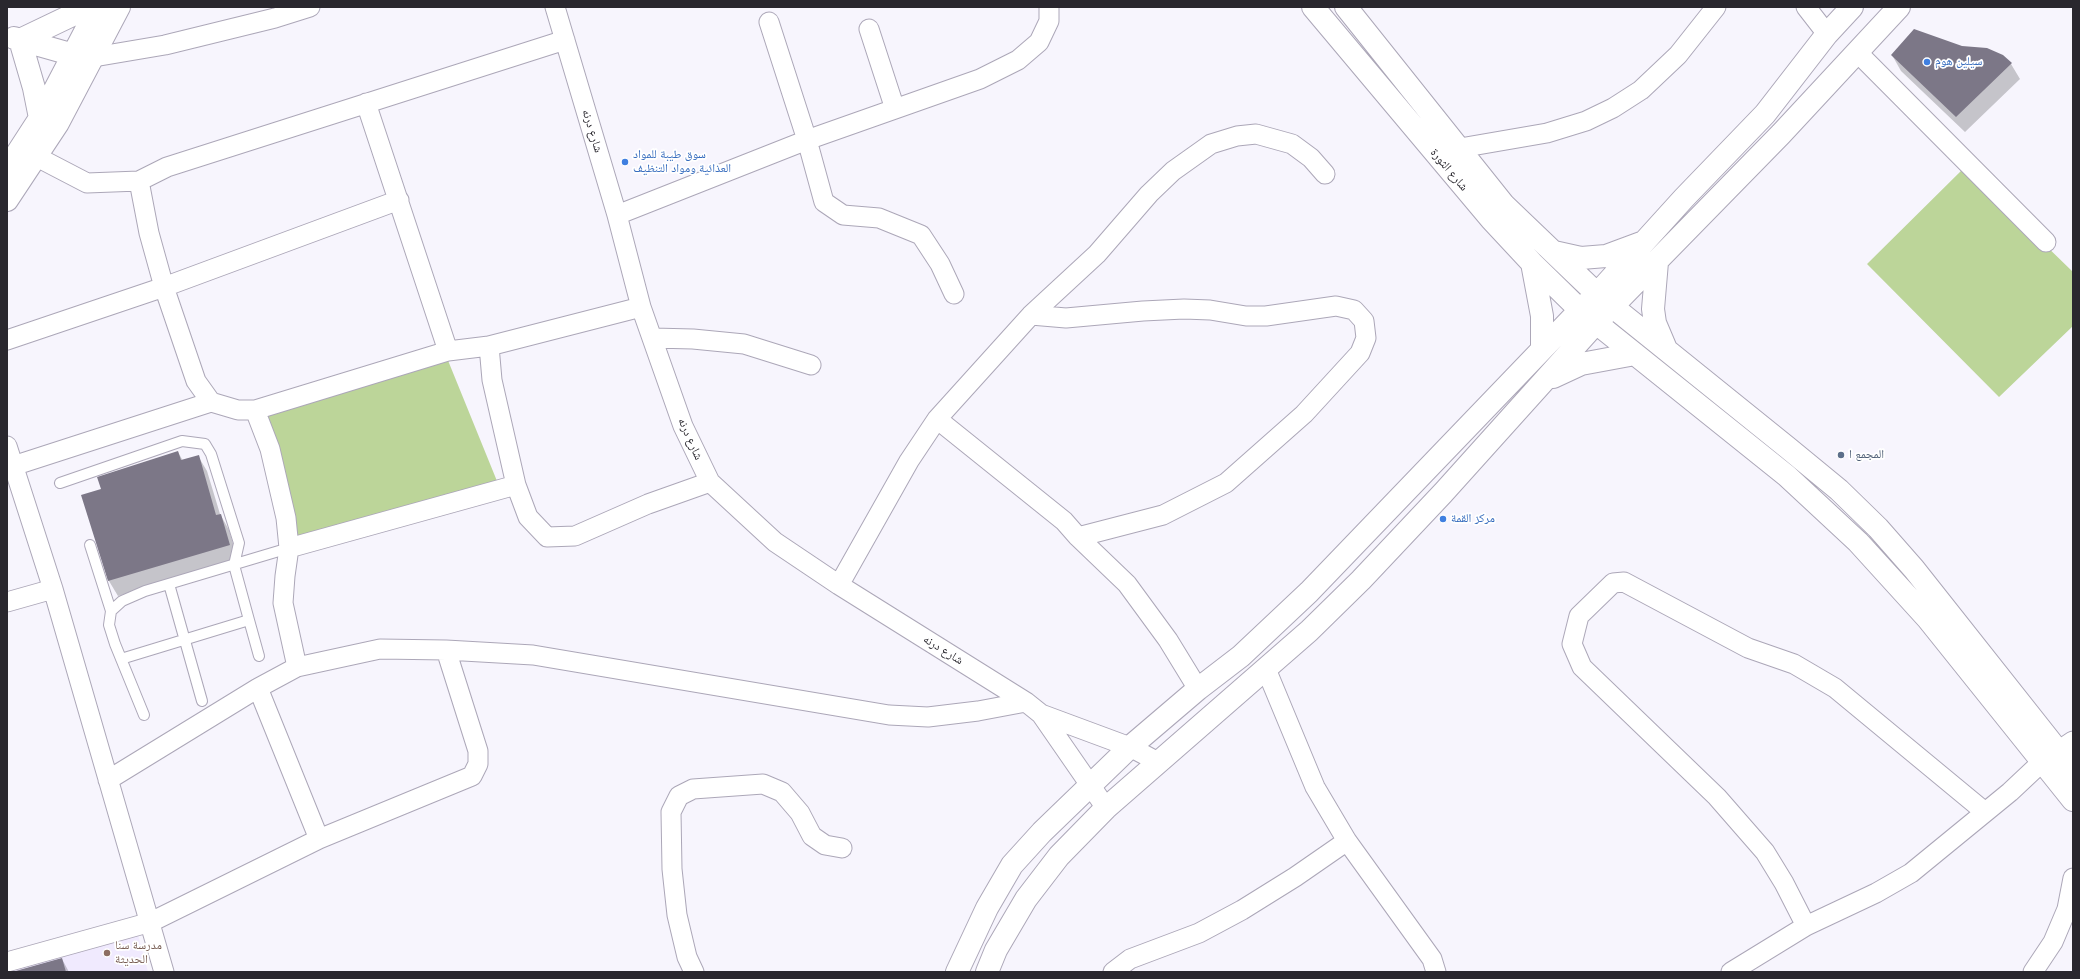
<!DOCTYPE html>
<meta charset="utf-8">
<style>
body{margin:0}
#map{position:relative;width:2080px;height:979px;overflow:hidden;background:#f7f5fd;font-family:Helvetica,sans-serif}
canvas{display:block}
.frame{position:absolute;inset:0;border:8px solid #29272e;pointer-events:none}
</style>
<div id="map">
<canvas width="2080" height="979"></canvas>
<div class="frame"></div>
</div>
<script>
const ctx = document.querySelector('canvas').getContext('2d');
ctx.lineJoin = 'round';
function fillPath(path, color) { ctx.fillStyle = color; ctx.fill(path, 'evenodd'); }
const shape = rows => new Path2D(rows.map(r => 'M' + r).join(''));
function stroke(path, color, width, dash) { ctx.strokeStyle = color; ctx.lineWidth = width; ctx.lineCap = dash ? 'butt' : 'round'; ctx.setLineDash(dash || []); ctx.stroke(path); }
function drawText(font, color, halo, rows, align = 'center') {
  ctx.font = font + ' Helvetica,"Noto Naskh Arabic",sans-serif'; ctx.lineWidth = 3.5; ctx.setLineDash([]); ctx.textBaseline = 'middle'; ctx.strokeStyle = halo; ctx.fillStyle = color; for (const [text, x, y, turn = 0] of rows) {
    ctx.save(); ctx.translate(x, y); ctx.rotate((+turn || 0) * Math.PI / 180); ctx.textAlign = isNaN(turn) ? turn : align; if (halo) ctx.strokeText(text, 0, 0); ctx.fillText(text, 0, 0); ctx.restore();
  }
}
const built = shape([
 [138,935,148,972,7,972,7,971]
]);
const green = shape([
 [1965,167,2073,272,2073,326,1999,397,1867,264],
 [447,358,499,486,296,542,262,414]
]);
const shadow = shape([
 [1962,47,2002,56,2011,64,2020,79,1965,132,1901,71,1892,55],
 [178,452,183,461,198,456,207,471,220,514,229,530,238,560,118,596,109,581,102,490],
 [62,959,69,972,27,972]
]);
const building = shape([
 [1914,29,1962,46,1987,48,2003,55,2012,63,1956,117,1891,55],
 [178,451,181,460,199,455,216,515,221,514,230,545,108,581,81,495,101,489,97,477],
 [62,958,66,972,12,972]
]);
const service = shape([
 [60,483,182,441,205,444,211,454,239,543,234,565,249,620,121,659],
 [90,545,111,611],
 [169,584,202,701],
 [249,620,259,656],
 [144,715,115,644,109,625,111,611,122,601,145,591,289,548]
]);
const minor = shape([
 [555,7,617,215,641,307,683,426,710,482,775,542,839,585,1026,702,1041,714,1130,747,1158,762],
 [1806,7,1827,34],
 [769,22,807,140,980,79,1018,60,1039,42,1049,21,1049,7],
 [869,29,895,109],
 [1857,52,2046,242],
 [94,57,165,45,275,18,310,7],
 [366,103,448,351],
 [1460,148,1547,133,1586,121,1613,108,1641,90,1678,55,1716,7],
 [37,157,87,183,139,181,167,167,565,40],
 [139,181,149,233,164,287,196,381,211,402],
 [617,215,807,140,824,202,843,215,879,218,921,235,940,264,954,294],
 [1031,315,1066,318,1143,311,1184,309,1210,310,1246,316,1266,316,1336,306,1354,310,1364,321,1366,338,1360,353,1304,414,1226,483,1163,515,1078,537],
 [653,338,693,339,744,344,811,365],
 [7,340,164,287,399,200],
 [255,410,270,449,286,518,289,548,285,576,283,603,297,667],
 [937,419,1064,521,1078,537,1127,584,1168,640,1198,689],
 [7,446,53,589,164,972],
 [13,466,211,402,238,410,255,410,448,351,489,346,641,307],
 [516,485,528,517,547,537,575,536,648,504,710,482],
 [289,548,516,485,492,380,489,346],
 [839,585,909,461,937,419,1031,315,1097,254,1149,194,1173,171,1211,144,1237,136,1256,134,1292,144,1311,158,1325,174],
 [7,602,53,589],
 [1266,669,1315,787,1347,841,1432,959,1436,972],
 [258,688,319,839],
 [1041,714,1106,808],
 [2058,751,2073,741],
 [108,780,258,688,297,667,380,649,446,650,533,655,889,715,928,717,978,711,1026,702],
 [1806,926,1784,883,1765,852,1717,797,1582,667,1572,644,1579,616,1613,583,1624,582,1748,648,1794,664,1835,688,1985,812],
 [7,962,151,922,319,839,472,776,478,764,478,751,446,650],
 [694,972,687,957,677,915,672,869,671,812,679,796,693,789,763,784,782,792,800,813,812,836,825,845,842,848],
 [1113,972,1130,959,1199,933,1242,910,1295,877,1347,841],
 [1731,972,1806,926,1876,893,1911,873,2010,792,2043,761],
 [2033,972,2053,942,2067,909,2073,878]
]);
const secondary = shape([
 [14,38,74,55,87,56],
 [40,118,34,88,20,40,89,7],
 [7,169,40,118,98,7],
 [7,200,58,123,119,7]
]);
const primary = shape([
 [1313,7,1491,219,1532,263,1580,310,1787,476,1858,542,1928,619,2073,800],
 [1346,7,1504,205,1597,294,1788,448,1839,490,1878,528,1914,569,2073,770],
 [1554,252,1581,258,1606,256,1641,243],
 [1657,262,1653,309,1655,323,1666,349],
 [1532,263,1542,316,1542,349],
 [1553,377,1581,364,1635,354],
 [957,972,987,908,1012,865,1042,832,1130,747,1198,689,1241,656,1309,592,1580,310,1597,294,1684,198,1765,114,1827,34,1852,7],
 [987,972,996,950,1026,899,1059,856,1106,808,1309,631,1361,580,1443,493,1596,323,1781,134,1899,7]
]);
const markers = [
 [1927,62,4,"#3f7fe0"],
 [625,162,4,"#3f7fe0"],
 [1841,455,4,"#5c6f8a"],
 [1443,519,4,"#3f7fe0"],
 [107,953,4,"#8d6e63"]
];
const shopNames = [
 ["سيلين هوم",1935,62],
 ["سوق طيبة للمواد",633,155],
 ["العذائية ومواد التنظيف",633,169],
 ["مركز القمة",1451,519]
];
const streetNames = [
 ["شارع درنه",592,131,73],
 ["شارع الثورة",1449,170,50],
 ["شارع درنه",690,439,66],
 ["شارع درنه",943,650,32]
];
const serviceNames = [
 ["المجمع ا",1849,455]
];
const educationNames = [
 ["مدرسة سنا",115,946],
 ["الحديثة",115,960]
];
fillPath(built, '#f0eafe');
fillPath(green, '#bcd599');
fillPath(shadow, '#0003');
fillPath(building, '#7c7787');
stroke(service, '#aca7b8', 12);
stroke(minor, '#aca7b8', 21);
stroke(secondary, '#aca7b8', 24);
stroke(primary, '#aca7b8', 24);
stroke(service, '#fff', 10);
stroke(minor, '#fff', 19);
stroke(secondary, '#fff', 22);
stroke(primary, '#fff', 22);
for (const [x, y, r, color] of markers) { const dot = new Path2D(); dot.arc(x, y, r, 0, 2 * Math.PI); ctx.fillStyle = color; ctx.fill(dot); stroke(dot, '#fff', 1.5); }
drawText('12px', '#366cbe', '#fff', shopNames, 'left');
drawText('12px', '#29272e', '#fff', streetNames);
drawText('12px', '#4e5e75', '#fff', serviceNames, 'left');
drawText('12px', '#785e54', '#fff', educationNames, 'left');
</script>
